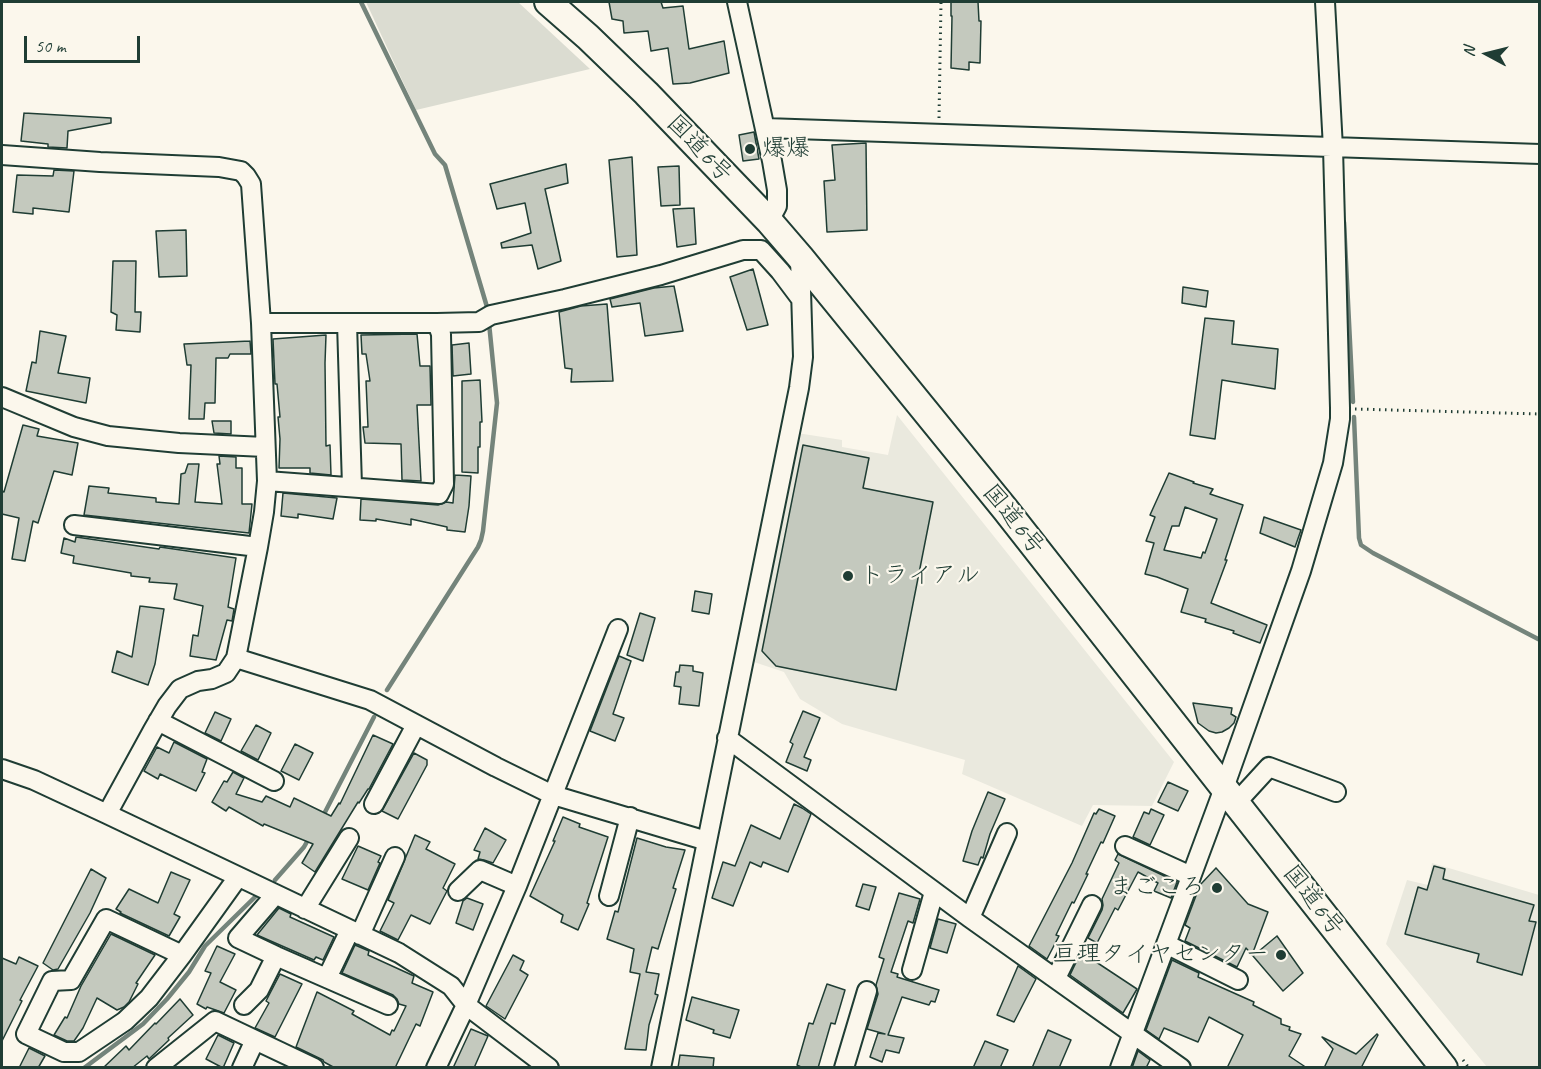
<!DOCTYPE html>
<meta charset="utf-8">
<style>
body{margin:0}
#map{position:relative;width:1541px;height:1069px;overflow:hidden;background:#fbf7ec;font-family:Caveat,sans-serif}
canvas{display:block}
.frame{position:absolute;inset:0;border:3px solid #1f3d34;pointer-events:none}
.north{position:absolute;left:1457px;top:24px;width:60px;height:60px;-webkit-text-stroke:4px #fbf7ec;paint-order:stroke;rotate:277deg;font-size:16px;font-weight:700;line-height:24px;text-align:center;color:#1f3d34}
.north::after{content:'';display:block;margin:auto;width:21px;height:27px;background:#1f3d34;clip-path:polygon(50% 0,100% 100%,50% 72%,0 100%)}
.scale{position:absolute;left:24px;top:36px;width:116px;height:27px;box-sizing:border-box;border:3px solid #1f3d34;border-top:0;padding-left:8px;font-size:18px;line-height:21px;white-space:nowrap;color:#1f3d34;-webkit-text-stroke:4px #fbf7ec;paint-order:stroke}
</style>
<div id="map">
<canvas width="1541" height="1069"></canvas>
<div class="frame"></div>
<div class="north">N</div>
<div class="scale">50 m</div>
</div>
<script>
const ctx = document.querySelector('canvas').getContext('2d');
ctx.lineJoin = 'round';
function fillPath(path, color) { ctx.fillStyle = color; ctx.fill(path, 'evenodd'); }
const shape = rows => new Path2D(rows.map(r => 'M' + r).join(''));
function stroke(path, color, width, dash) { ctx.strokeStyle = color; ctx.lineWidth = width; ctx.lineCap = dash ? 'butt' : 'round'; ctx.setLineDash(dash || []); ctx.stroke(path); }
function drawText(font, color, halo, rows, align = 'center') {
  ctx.font = font + ' Caveat,"Klee One",sans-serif'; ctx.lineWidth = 4.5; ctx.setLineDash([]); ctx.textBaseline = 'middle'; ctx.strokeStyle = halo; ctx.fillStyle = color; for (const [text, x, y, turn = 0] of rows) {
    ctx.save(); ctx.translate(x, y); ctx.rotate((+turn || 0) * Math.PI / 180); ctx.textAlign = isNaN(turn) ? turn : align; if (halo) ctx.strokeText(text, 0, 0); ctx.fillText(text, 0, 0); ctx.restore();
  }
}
const built = shape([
 [897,415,1174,762,1152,806,1093,805,1082,826,962,774,965,760,842,724,800,699,784,672,751,661,797,433,842,440,842,447,888,455],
 [1432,863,1539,895,1539,1067,1487,1067,1386,944,1407,880,1428,885]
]);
const green = shape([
 [366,2,518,2,590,69,416,110]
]);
const stream = shape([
 [361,2,435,154,445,165,487,307],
 [1344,222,1353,402],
 [1354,417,1359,538,1361,545,1373,553,1540,640],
 [387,690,478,547,481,540,483,531,497,403,489,323],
 [323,816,374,717],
 [275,880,304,847,309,838],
 [84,1068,143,1024,167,999,189,972,205,946,255,897]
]);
const building = shape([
 [609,2,661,2,663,8,683,6,689,49,724,41,729,73,690,83,673,84,668,48,651,51,648,31,624,33,623,21,612,19,609,2],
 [951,2,978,2,979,21,981,21,980,63,969,62,969,70,951,68,952,16,951,16,951,2],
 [24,113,111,118,111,123,68,131,67,148,48,147,48,144,21,141,24,113],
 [754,132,759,159,743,161,739,135,754,132],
 [866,143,867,230,827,232,824,181,835,180,832,145,866,143],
 [632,157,637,255,617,257,609,160,632,157],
 [566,164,568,183,545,189,561,261,538,269,532,245,502,248,501,243,531,233,525,203,497,209,490,184,566,164],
 [679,166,680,205,661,206,658,167,679,166],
 [54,170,74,171,69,212,33,208,33,214,13,212,17,175,53,176,54,170],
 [694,208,696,244,677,247,673,209,694,208],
 [186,230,187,276,159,277,156,231,186,230],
 [113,261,136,261,135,312,141,312,140,332,116,330,117,315,111,312,113,261],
 [753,269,768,325,747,330,730,277,753,269],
 [674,286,683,331,645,336,640,303,612,307,610,299,654,288,674,286],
 [1183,287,1208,291,1206,307,1182,303,1183,287],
 [607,304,613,381,571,382,572,369,565,368,559,312,581,306,607,304],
 [1205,318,1234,321,1232,344,1278,349,1275,389,1222,380,1215,439,1190,435,1205,318],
 [40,331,66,336,58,373,90,378,86,403,26,391,32,362,36,363,40,331],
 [417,334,420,366,430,366,431,405,417,405,421,481,402,480,401,444,365,443,363,427,368,427,366,381,370,381,366,354,362,354,361,335,417,334],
 [326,335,325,363,326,446,330,445,331,475,310,473,310,468,279,468,280,439,278,417,280,417,277,384,275,384,273,339,326,335],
 [250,341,251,354,230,354,228,358,216,358,215,403,205,403,204,419,189,419,191,365,187,365,184,344,250,341],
 [469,343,471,374,453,376,452,345,469,343],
 [480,380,482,422,480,422,480,447,478,447,478,473,462,472,462,381,480,380],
 [212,421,231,421,231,434,214,433,212,421],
 [23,425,39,429,37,436,78,443,72,475,54,471,38,523,33,521,25,561,12,559,19,518,2,514,2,491,4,492,23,425],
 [803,445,869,458,863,488,933,502,896,690,776,666,762,651,803,445],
 [219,456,236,457,236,468,242,468,242,504,252,504,249,533,84,515,89,486,109,488,108,493,156,498,156,502,179,504,181,474,185,473,188,464,199,464,195,502,222,504,217,464,220,464,219,456],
 [1169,473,1194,482,1193,483,1213,489,1210,494,1243,505,1225,560,1227,560,1211,603,1267,625,1260,643,1233,633,1234,631,1205,622,1206,619,1181,612,1188,589,1157,577,1145,574,1154,543,1146,541,1155,517,1150,515,1169,473],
 [1185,507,1217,519,1205,553,1203,552,1201,558,1164,550,1172,526,1179,526,1185,507],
 [455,475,471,476,469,506,465,532,447,530,447,527,411,519,411,525,376,519,376,521,360,520,361,499,438,505,446,502,453,503,455,475],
 [283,493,337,498,333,519,298,514,298,518,281,516,283,493],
 [1264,517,1301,530,1295,547,1260,533,1264,517],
 [76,537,159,549,160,547,236,558,228,607,234,609,232,621,227,620,216,660,190,656,193,635,198,636,203,606,174,599,177,584,149,582,150,578,131,576,131,573,73,563,74,556,61,553,64,538,75,542,76,537],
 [695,591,712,594,709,614,692,611,695,591],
 [140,606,164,609,155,664,148,685,112,672,117,651,132,657,140,606],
 [640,613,655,618,643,661,627,655,640,613],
 [619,656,631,661,613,714,624,718,615,741,590,731,619,656],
 [680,665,693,666,693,671,703,673,699,706,679,704,681,687,674,686,676,672,679,672,680,665],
 [1193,703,1232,708,1231,714,1236,717,1234,723,1229,728,1222,732,1216,733,1209,731,1198,723,1193,703],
 [803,711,820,718,804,757,811,760,807,771,786,762,793,744,790,742,803,711],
 [215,712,231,719,221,741,205,733,215,712],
 [256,725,271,733,258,760,241,751,256,725],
 [373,735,393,744,369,789,368,789,359,803,358,802,315,872,302,863,313,844,264,824,263,826,229,807,226,811,212,802,224,781,227,782,233,772,244,778,236,794,262,802,266,796,290,807,294,798,331,816,339,803,340,804,373,735],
 [174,742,207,759,202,772,205,773,196,791,160,774,158,779,144,771,157,747,169,753,174,742],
 [295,744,313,753,299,780,281,771,295,744],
 [414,753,427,760,427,765,398,819,382,811,414,753],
 [1168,782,1188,791,1178,811,1158,802,1168,782],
 [988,792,1005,799,990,834,983,858,981,857,978,865,963,861,972,831,988,792],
 [794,804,802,808,811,814,788,872,763,862,761,867,750,862,733,906,712,898,723,862,735,866,751,825,780,839,794,804],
 [1099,809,1115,816,1103,843,1101,842,1086,874,1088,874,1074,903,1072,902,1056,935,1059,936,1047,959,1029,946,1072,863,1094,813,1096,814,1099,809],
 [1151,809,1164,815,1150,845,1133,837,1144,812,1149,814,1151,809],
 [563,817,580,824,579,827,608,837,587,903,589,904,578,930,561,922,563,915,530,896,555,841,553,841,563,817],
 [485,828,506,840,493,863,484,860,478,859,480,852,474,850,485,828],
 [415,835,430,842,426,849,455,864,443,888,447,891,430,924,411,915,398,940,380,931,394,903,388,900,415,835],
 [637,838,666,847,685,850,673,888,676,889,658,949,652,947,646,972,659,974,655,994,658,995,649,1025,646,1050,625,1049,640,974,630,972,634,949,607,939,615,911,618,912,637,838],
 [358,846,381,856,378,862,380,863,368,890,342,879,358,846],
 [1118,854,1177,882,1171,898,1154,891,1158,883,1138,872,1118,910,1115,908,1097,943,1088,938,1102,910,1103,905,1102,899,1119,863,1115,860,1118,854],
 [1434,866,1445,869,1443,879,1534,905,1529,921,1536,922,1522,975,1477,962,1479,954,1405,934,1418,887,1427,890,1434,866],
 [1216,868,1248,904,1268,912,1252,955,1246,948,1237,967,1185,941,1190,928,1185,925,1200,885,1216,868],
 [91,869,106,878,90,913,58,969,53,970,43,963,91,869],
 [171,872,190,880,174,914,180,917,169,936,120,913,121,912,116,909,129,889,158,903,171,872],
 [863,884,876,887,869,910,856,906,863,884],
 [899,893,920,899,913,923,908,921,891,972,898,974,897,977,939,990,935,1002,931,1001,929,1005,902,997,888,1035,904,1038,899,1053,886,1050,882,1062,870,1057,878,1033,885,1034,867,1029,878,994,876,985,884,959,879,957,899,893],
 [467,898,483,904,473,930,456,923,463,901,467,898],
 [279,908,291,914,290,917,334,937,323,960,316,957,314,960,257,935,279,908],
 [938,919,956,924,947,953,930,948,938,919],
 [111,934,155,955,136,983,138,984,129,1002,124,1007,117,1010,97,998,83,1028,74,1041,67,1041,54,1035,65,1017,67,1018,81,986,111,934],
 [1277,936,1303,973,1283,991,1253,956,1277,936],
 [355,945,369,951,368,955,414,976,412,983,433,992,420,1026,416,1024,395,1068,335,1068,324,1062,323,1060,296,1047,317,992,354,1011,352,1014,390,1035,392,1030,394,1031,406,1006,399,1004,397,999,393,995,342,973,355,945],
 [217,946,235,954,220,982,236,990,224,1013,207,1007,206,1009,197,1004,211,973,205,971,217,946],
 [1081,952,1137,989,1123,1013,1070,975,1081,952],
 [513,955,524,961,520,970,528,975,505,1019,486,1006,513,955],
 [19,957,38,966,20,1000,22,1001,2,1041,2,958,16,964,19,957],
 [1172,960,1199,973,1198,977,1254,1002,1253,1005,1281,1019,1281,1024,1290,1027,1289,1030,1301,1034,1289,1056,1307,1068,1227,1068,1243,1035,1209,1017,1198,1042,1164,1028,1159,1039,1146,1030,1172,960],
 [1018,966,1036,979,1014,1022,997,1015,1018,966],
 [280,974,302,984,275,1037,255,1028,269,1003,266,1001,280,974],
 [827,984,845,990,835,1024,831,1023,818,1068,803,1068,797,1065,809,1023,813,1024,827,984],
 [692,997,739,1010,730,1038,713,1033,714,1030,686,1020,692,997],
 [180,999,193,1015,168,1038,169,1040,149,1059,147,1056,132,1068,103,1068,126,1046,129,1050,155,1023,156,1024,180,999],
 [471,1029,488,1036,474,1068,453,1068,471,1029],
 [1048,1030,1071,1040,1059,1068,1032,1068,1048,1030],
 [1377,1034,1378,1035,1361,1068,1324,1068,1333,1049,1322,1037,1356,1054,1377,1034],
 [218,1035,234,1043,223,1068,206,1059,218,1035],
 [985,1041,1008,1050,1000,1068,973,1068,985,1041],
 [29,1048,45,1056,38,1068,19,1068,29,1048],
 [1138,1051,1150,1060,1146,1068,1132,1068,1138,1051],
 [680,1055,714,1058,713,1068,678,1068,680,1055]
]);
const path = shape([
 [939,118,941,2],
 [1355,409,1540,414],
 [1463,1060,1469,1068]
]);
const minor = shape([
 [737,2,772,161,777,190,777,206,769,221],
 [765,128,1540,154],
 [2,155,100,162,219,167,241,171,246,176,251,184,261,323,267,481,264,512,258,547,236,658,226,673,212,679,198,681,180,689,167,706,153,730,107,814],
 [261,323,437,323,441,334,444,484,439,494,267,481],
 [347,323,352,486],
 [437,323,479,322,491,315,565,299,661,275,743,250,761,250,780,271,801,299],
 [2,397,74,427,108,436,179,443,265,447],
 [74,525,258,547],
 [236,658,370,700,496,767,553,795,707,841],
 [158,721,274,781],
 [727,738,970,918,1181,1068],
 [2,769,34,780,107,814,399,953,451,986,466,1005,549,1068],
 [1236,803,1269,767,1336,792],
 [374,804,416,725],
 [1125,846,1191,876],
 [458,891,480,870,517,886],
 [275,895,238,938,276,956],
 [609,896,630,817],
 [305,909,349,838],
 [970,918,1007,833],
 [360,935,395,857],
 [1166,944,1238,980],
 [182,955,106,919,71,980,52,981,26,1034,64,1052,79,1052,125,1021,149,998,182,955,238,877],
 [912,970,934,892],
 [327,978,350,930],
 [1056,978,1092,905],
 [244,1005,259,990,276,956,388,1005],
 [156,1068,215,1021,314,1068],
 [242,1068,255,1040],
 [436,1068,466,1005,517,886,618,629],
 [661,1068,799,388,803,357,800,257],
 [844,1068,867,991],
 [1120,1068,1224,788,1301,571,1333,463,1340,419,1340,408,1333,148,1325,2]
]);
const highway = shape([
 [548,2,588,37,646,93,769,221,800,257,1005,509,1444,1068]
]);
const markers = [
 [750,149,6,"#1f3d34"],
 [848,576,6,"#1f3d34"],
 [1217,888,6,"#1f3d34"],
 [1281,955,6,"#1f3d34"]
];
const streetNames = [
 ["国道6号",699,149,46],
 ["国道6号",1013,520,51],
 ["国道6号",1313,901,52]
];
const poiNames = [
 ["爆爆",762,149],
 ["トライアル",860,576],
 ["まごころ",1205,888,"right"],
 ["亘理タイヤセンター",1269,955,"right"]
];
fillPath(built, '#eae9de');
fillPath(green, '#dbdcd1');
stroke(stream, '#74847b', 4.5);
fillPath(building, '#c4c9be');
stroke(building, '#1f3d34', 1.5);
stroke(minor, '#1f3d34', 22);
stroke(highway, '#1f3d34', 30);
stroke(path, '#1f3d34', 3, [1.5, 4.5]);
stroke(minor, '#fbf7ec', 18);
stroke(highway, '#fbf7ec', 26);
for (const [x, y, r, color] of markers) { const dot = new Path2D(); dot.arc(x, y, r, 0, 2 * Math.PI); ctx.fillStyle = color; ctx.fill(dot); stroke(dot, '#fbf7ec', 2); }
drawText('24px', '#1f3d34', '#fbf7ec', streetNames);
drawText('24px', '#1f3d34', '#fbf7ec', poiNames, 'left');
</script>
